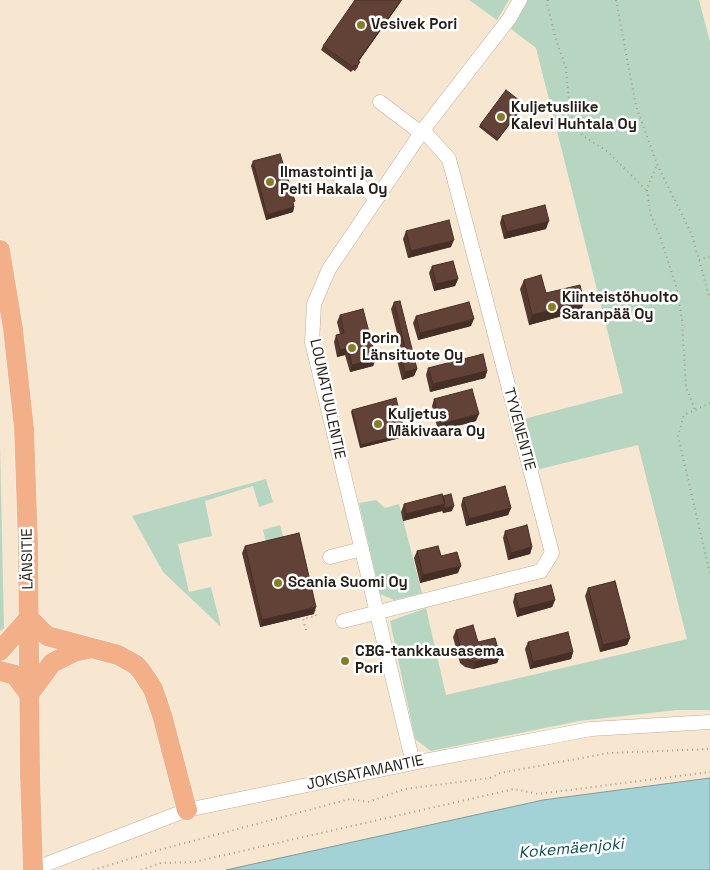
<!DOCTYPE html>
<meta charset="utf-8">
<style>
body{margin:0}
canvas{display:block;background:#f7e7d0}
</style>
<canvas width="710" height="870"></canvas>
<script>
const ctx = document.querySelector('canvas').getContext('2d');
ctx.lineJoin = 'round';
function fillPath(path, color) { ctx.fillStyle = color; ctx.fill(path, 'evenodd'); }
const shape = rows => new Path2D(rows.map(r => 'M' + r).join(''));
function stroke(path, color, width, dash) { ctx.strokeStyle = color; ctx.lineWidth = width; ctx.lineCap = dash ? 'butt' : 'round'; ctx.setLineDash(dash || []); ctx.stroke(path); }
function drawText(font, color, halo, rows, align = 'center') {
  ctx.font = font + ' "Space Grotesk",sans-serif'; ctx.lineWidth = 5; ctx.setLineDash([]); ctx.textBaseline = 'middle'; ctx.strokeStyle = halo; ctx.fillStyle = color; for (const [text, x, y, turn = 0] of rows) {
    ctx.save(); ctx.translate(x, y); ctx.rotate((+turn || 0) * Math.PI / 180); ctx.textAlign = isNaN(turn) ? turn : align; if (halo) ctx.strokeText(text, 0, 0); ctx.fillText(text, 0, 0); ctx.restore();
  }
}
const green = shape([
 [469,0,509,0,497,20],
 [528,0,699,0,710,42,710,710,677,710,579,721,431,751,415,739,390,621,426,608,446,695,687,639,638,445,536,470,524,419,623,393,536,48,511,29],
 [0,445,4,628,0,631],
 [266,479,273,502,259,507,253,486,205,501,212,536,178,544,189,592,211,587,221,627,163,572,132,516],
 [376,500,385,508,399,504,422,593,394,600,380,594,359,503],
 [280,525,285,543,267,547,263,530]
]);
const water = shape([
 [710,778,710,870,226,870,543,800,710,778]
]);
const path = shape([
 [548,0,547,3,556,40,566,68,570,114,582,135,608,152,646,190,657,165],
 [616,0,636,106,657,164,692,235,710,299],
 [647,190,651,216,660,236,677,289,682,320,686,387,695,410],
 [699,260,710,256],
 [710,403,684,415,678,436,710,574],
 [306,630,303,619,316,616,315,609],
 [93,870,159,850,350,799,368,802,405,789,490,778,500,773,609,753,710,749],
 [141,870,161,863,194,862,514,789,538,794,710,772]
]);
const minor = shape([
 [380,102,421,133],
 [340,184,353,181,377,198],
 [330,557,362,549],
 [343,621,541,571,552,553,449,159,423,130],
 [413,763,312,342,314,304,329,269,423,130,509,19,520,0],
 [31,870,187,810,413,763,591,729,710,722]
]);
const highway = shape([
 [0,250,13,329,24,428,28,543,30,775],
 [29,618,47,636,118,655,136,665,142,672,153,689,162,715,187,810],
 [0,651,29,618],
 [0,671,15,675,29,694],
 [29,694,52,663,74,652,92,648]
]);
const highwayBridge = shape([
 [30,775,33,870]
]);
const wall = shape([
 [402,0,359,61,358,67,355,71,353,70,351,72,321,50,323,46],
 [524,104,524,106,497,141,479,127,480,125],
 [253,161,294,205,293,212,266,220,251,166],
 [502,216,546,229,504,239,500,223],
 [406,231,451,247,408,258,403,239],
 [432,266,458,279,455,286,434,291,429,273],
 [524,280,546,293,581,311,529,325,520,289],
 [394,302,417,369,414,376,402,380,397,360,400,353,402,353,391,309],
 [340,315,376,359,373,366,350,372,345,355,337,357,334,342,336,335,340,334,337,322],
 [416,316,471,326,418,340,413,323],
 [428,368,487,371,485,378,430,392,426,375],
 [434,399,476,421,438,431,432,406],
 [352,410,404,437,360,448,351,412],
 [443,496,452,511,443,513,442,511,403,521,401,512,404,504],
 [463,498,511,508,508,515,466,526,461,505],
 [505,531,532,547,530,554,508,560,503,538],
 [245,546,314,614,260,627,242,553],
 [417,551,441,556,458,573,420,583,414,558],
 [588,588,630,638,627,645,600,652,585,596],
 [515,594,555,600,552,607,517,617,513,602],
 [456,630,500,656,497,663,473,669,465,667,460,663,453,637],
 [528,642,573,652,571,659,530,669,525,649]
]);
const shadedWall = shape([
 [401,0,402,0,356,65,358,61],
 [524,104,524,106,497,141,498,139],
 [294,207,293,212,266,220,267,215],
 [549,221,546,229,504,239,507,232],
 [454,240,451,247,408,258,411,251],
 [458,279,455,286,434,291,436,284],
 [584,302,581,311,529,325,532,315],
 [474,319,471,326,418,340,420,333],
 [348,348,345,355,337,357,340,350],
 [376,359,373,366,350,372,352,365],
 [417,369,414,376,402,380,405,372],
 [487,371,485,378,430,392,433,384],
 [479,414,476,421,438,431,441,424],
 [405,434,404,437,360,448,361,445],
 [445,504,442,511,403,521,406,514],
 [454,506,452,511,443,513,444,508],
 [511,508,508,515,466,526,469,519],
 [532,547,530,554,508,560,511,553],
 [461,566,458,573,420,583,423,575],
 [555,600,552,607,517,617,519,609],
 [316,607,314,614,260,627,262,620],
 [630,638,627,645,600,652,603,645],
 [573,652,571,659,530,669,533,662],
 [500,656,497,663,473,669,475,662]
]);
const building = shape([
 [355,0,401,0,358,61,360,62,357,66,354,65,353,67,323,46,355,0],
 [506,90,524,104,498,139,480,125,506,90],
 [280,154,295,201,293,202,294,207,267,215,253,161,280,154],
 [545,205,549,221,507,232,502,216,545,205],
 [449,220,454,240,411,251,406,231,449,220],
 [453,261,458,279,436,284,432,266,453,261],
 [541,275,546,293,580,285,584,302,532,315,524,280,541,275],
 [400,301,417,369,405,372,400,353,406,352,394,302,400,301],
 [469,302,474,319,420,333,416,316,469,302],
 [363,309,376,359,352,365,348,348,340,350,336,335,344,333,340,315,363,309],
 [483,354,487,371,433,384,428,368,483,354],
 [472,389,479,414,441,424,434,399,472,389],
 [396,398,405,434,361,445,352,410,396,398],
 [505,486,511,508,469,519,463,498,505,486],
 [442,494,445,504,406,514,404,504,442,494],
 [451,494,454,506,444,508,444,506,445,504,443,496,451,494],
 [527,525,532,547,511,553,505,531,527,525],
 [299,533,316,607,262,620,245,546,299,533],
 [438,546,441,556,457,552,461,566,423,575,417,551,438,546],
 [615,581,630,638,603,645,588,588,615,581],
 [551,585,555,600,519,609,515,594,551,585],
 [473,625,478,642,495,638,500,656,475,662,467,660,462,655,456,630,473,625],
 [568,632,573,652,533,662,528,642,568,632]
]);
const markers = [
 [361,25,5,"#897d24"],
 [501,117,5,"#897d24"],
 [270,182,5,"#897d24"],
 [552,307,5,"#897d24"],
 [352,348,5,"#897d24"],
 [378,424,5,"#897d24"],
 [278,583,5,"#897d24"],
 [345,661,5,"#897d24"]
];
const poiNames = [
 ["Vesivek Pori",371,25],
 ["Kuljetusliike",511,108],
 ["Kalevi Huhtala Oy",511,125],
 ["Ilmastointi ja",280,173],
 ["Pelti Hakala Oy",280,190],
 ["Kiinteistöhuolto",562,298],
 ["Saranpää Oy",562,315],
 ["Porin",362,339],
 ["Länsituote Oy",362,356],
 ["Kuljetus",388,415],
 ["Mäkivaara Oy",388,432],
 ["Scania Suomi Oy",288,583],
 ["CBG-tankkausasema",355,652],
 ["Pori",355,669]
];
const streetNames = [
 ["LOUNATUULENTIE",327,399,78],
 ["TYVENENTIE",519,429,75],
 ["LÄNSITIE",28,559,-91],
 ["JOKISATAMANTIE",365,773,-12]
];
const waterNames = [
 ["Kokemäenjoki",571,849,-5]
];
fillPath(green, '#b7d6c2');
fillPath(water, '#a3d2d6');
stroke(water, '#7d9c9c', 1);
stroke(minor, '#bdae98', 15);
stroke(highway, '#fff', 21);
stroke(path, '#a59988', 2, [1, 4]);
stroke(minor, '#fff', 14);
stroke(highway, '#f3b088', 20);
stroke(highwayBridge, '#fff', 21, []);
stroke(highwayBridge, '#f3b088', 20);
fillPath(wall, '#54392f');
fillPath(shadedWall, '#452e26');
fillPath(building, '#624237');
stroke(building, '#452e26', 1);
for (const [x, y, r, color] of markers) { const dot = new Path2D(); dot.arc(x, y, r, 0, 2 * Math.PI); ctx.fillStyle = color; ctx.fill(dot); stroke(dot, '#fff', 2); }
drawText('bold 15px', '#241e16', '#fff', poiNames, 'left');
drawText('15px', '#241e16', '#fff', streetNames);
drawText('italic 16px', '#094f54', '#fff', waterNames);
</script>
